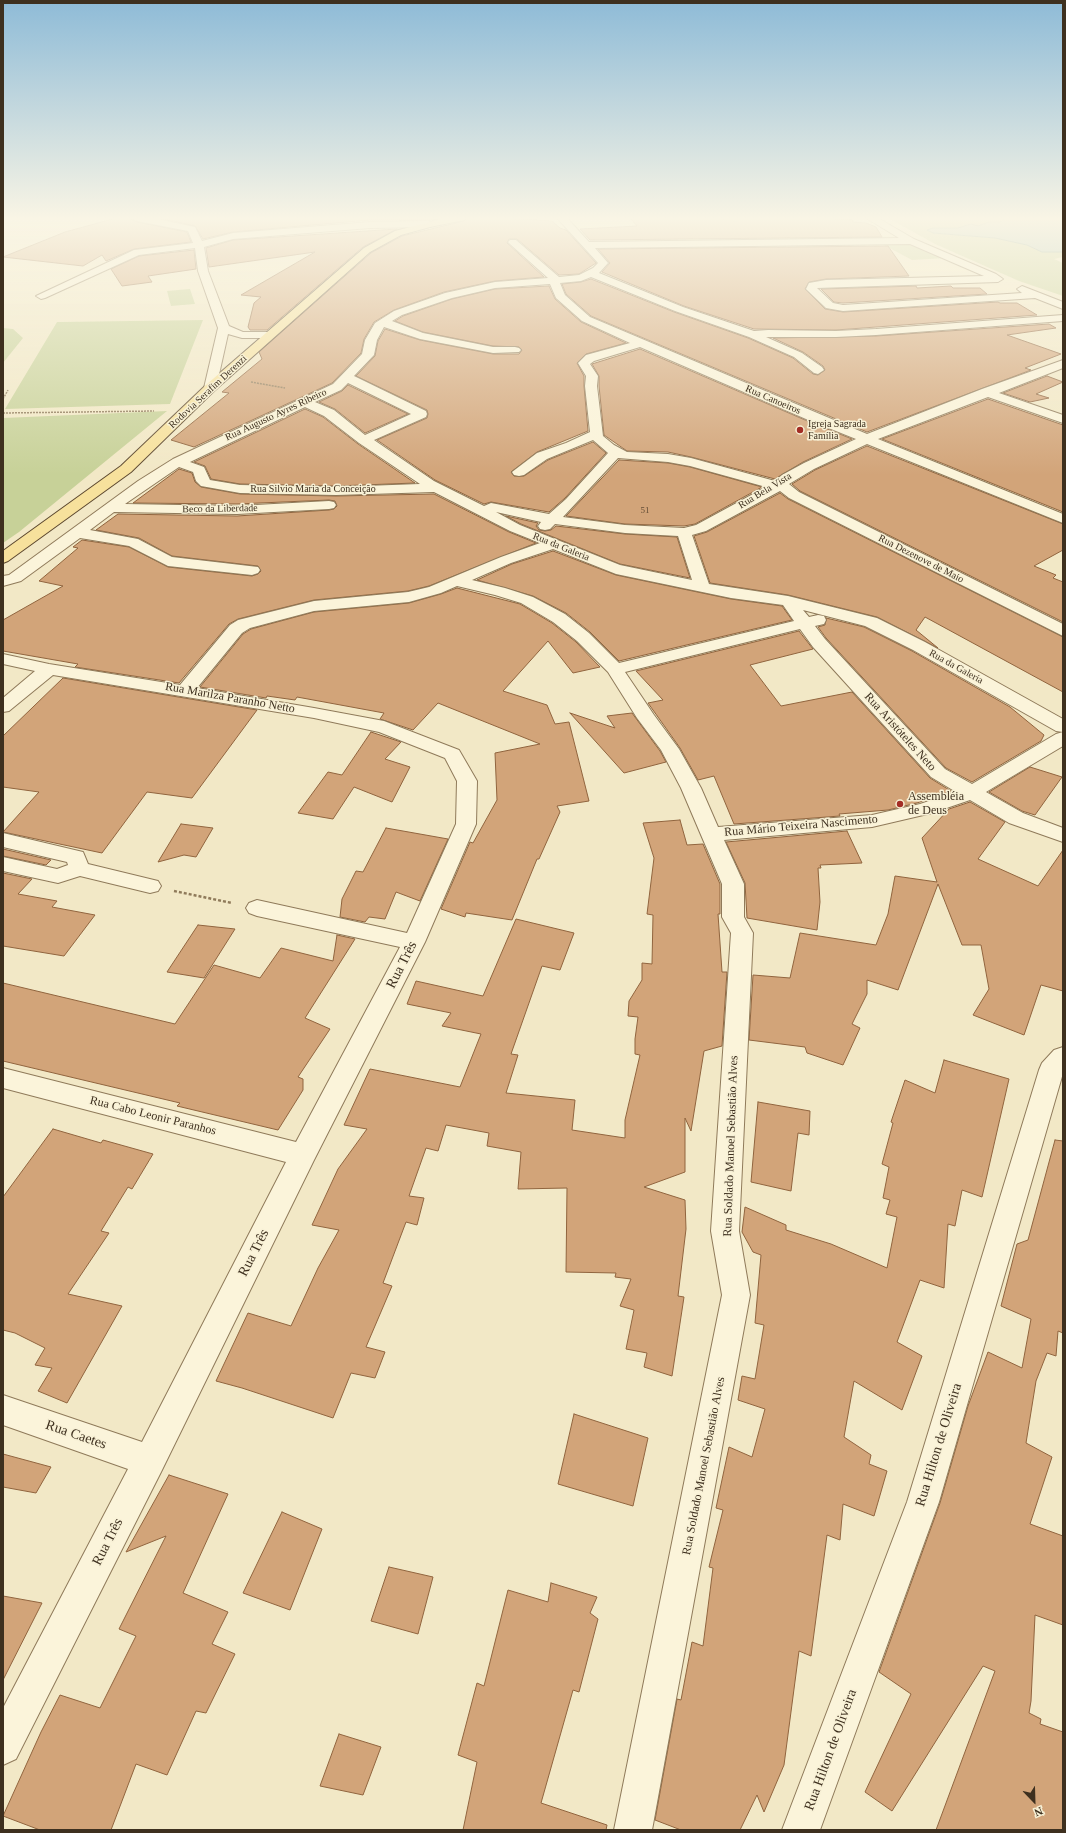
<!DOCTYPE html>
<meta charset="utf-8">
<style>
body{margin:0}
#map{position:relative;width:1066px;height:1833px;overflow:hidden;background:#f2e8c6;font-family:"Times New Roman",serif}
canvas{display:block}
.frame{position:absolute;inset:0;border:4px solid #3e301f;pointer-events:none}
.north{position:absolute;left:1014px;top:1781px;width:40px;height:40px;-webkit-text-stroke:3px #f8f1d6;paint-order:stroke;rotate:157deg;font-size:11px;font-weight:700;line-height:16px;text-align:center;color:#3e301f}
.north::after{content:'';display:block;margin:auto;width:14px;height:18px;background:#3e301f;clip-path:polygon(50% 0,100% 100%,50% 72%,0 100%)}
</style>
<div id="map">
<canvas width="1066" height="1833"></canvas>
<div class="frame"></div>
<div class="north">N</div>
</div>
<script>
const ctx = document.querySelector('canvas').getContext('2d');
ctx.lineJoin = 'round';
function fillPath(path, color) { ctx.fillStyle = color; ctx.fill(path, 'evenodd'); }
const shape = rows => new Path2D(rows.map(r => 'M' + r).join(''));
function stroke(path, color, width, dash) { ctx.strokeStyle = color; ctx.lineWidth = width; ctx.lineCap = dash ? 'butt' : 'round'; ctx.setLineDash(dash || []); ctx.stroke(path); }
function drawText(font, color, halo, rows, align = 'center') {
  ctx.font = font + ' "Times New Roman",serif'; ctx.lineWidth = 3; ctx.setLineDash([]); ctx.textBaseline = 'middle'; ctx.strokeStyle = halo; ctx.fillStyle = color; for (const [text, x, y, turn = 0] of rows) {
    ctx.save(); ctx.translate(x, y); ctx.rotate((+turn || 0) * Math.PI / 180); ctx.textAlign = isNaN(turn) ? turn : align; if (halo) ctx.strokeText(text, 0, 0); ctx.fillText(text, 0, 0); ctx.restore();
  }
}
const green = shape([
 [888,218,1004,218,1005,220,999,222,989,222,978,226,971,224,958,228,945,228,933,233,995,238,1027,245,1042,252,1062,252,1063,257,1054,259,1063,263,1063,296,1019,281,935,244],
 [908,242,946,258,912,260,880,243],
 [190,289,195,304,171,306,167,291],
 [203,320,170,404,5,409,57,322],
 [3,328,13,329,23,338,3,363],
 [167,411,19,532,3,543,3,418]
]);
const water = shape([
 [1004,218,1063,218,1063,252,1042,252,1027,245,995,238,933,233,927,230,933,228,958,228,971,224,978,226,989,222,999,222,1004,220,1004,218]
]);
const building = shape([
 [116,218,128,218,137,222,187,232,191,242,134,249,106,261,102,255,83,266,3,257,65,232,116,218],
 [160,218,439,218,431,220,370,220,233,232,203,239,195,226,160,218],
 [467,218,506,218,552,221,560,228,566,230,596,263,579,274,559,275,517,239,509,239,507,243,544,277,495,281,444,292,394,310,374,322,364,339,361,353,332,383,194,447,171,440,229,393,222,392,262,359,259,352,371,253,402,236,464,221,467,218],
 [630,218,823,218,852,220,853,222,866,223,876,227,882,237,590,240,580,229,637,226,630,218],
 [397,229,363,247,267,330,250,330,248,327,254,303,261,297,241,295,315,252,209,267,206,248,233,240,397,229],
 [888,246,909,276,826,279,809,282,805,289,825,309,843,312,998,302,1000,303,1017,303,1037,315,836,330,754,329,684,306,602,272,610,263,598,249,888,246],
 [194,250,196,269,148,276,152,282,122,286,111,269,139,256,194,250],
 [591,279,674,312,748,338,793,358,813,374,818,375,825,370,823,366,803,352,773,338,876,336,1049,324,1056,328,1007,335,1061,354,1025,368,1031,370,867,432,591,316,566,294,562,284,581,282,591,279],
 [549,286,555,299,581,322,626,343,586,354,577,363,584,376,584,386,588,431,537,452,511,472,514,476,524,476,548,460,593,442,606,453,565,498,549,512,491,502,484,504,435,480,377,440,427,418,428,414,427,410,356,376,375,356,378,341,385,329,420,340,493,354,519,354,522,350,519,347,493,346,423,332,395,321,403,316,452,299,495,289,549,286],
 [916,286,917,288,951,286,953,288,980,288,987,294,843,303,834,302,821,289,916,286],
 [640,349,805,420,852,439,803,462,775,479,691,457,668,452,627,451,604,435,599,386,599,376,592,364,640,349],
 [1047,376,1063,382,1036,394,1049,398,1030,402,1003,393,1047,376],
 [348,385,408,414,365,433,335,409,319,402,342,391,348,385],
 [988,399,1063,425,1063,512,882,439,988,399],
 [305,409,323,417,358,444,415,483,336,486,240,484,211,479,205,466,194,462,305,409],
 [867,446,1063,524,1063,550,1034,566,1056,575,1053,578,1063,582,1063,622,800,491,792,484,815,470,867,446],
 [619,460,668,463,690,467,762,487,695,524,684,526,625,524,566,516,619,460],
 [179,469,192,473,195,482,201,487,240,494,336,496,434,494,509,532,536,543,429,586,408,591,314,600,238,619,229,624,179,683,75,667,78,664,3,651,3,620,63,586,39,581,78,548,73,547,82,540,129,547,168,567,252,576,258,574,261,571,258,566,172,556,139,538,96,530,118,514,237,516,329,510,334,509,337,506,335,501,329,500,237,504,133,503,179,469],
 [780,493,788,499,1063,637,1063,692,925,617,916,630,938,648,877,617,788,595,710,583,694,536,707,532,780,493],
 [506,516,538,523,536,526,539,530,545,531,551,530,556,526,625,534,677,537,690,578,620,564,521,524,506,516],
 [553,551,616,575,731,599,782,606,792,620,619,661,590,632,566,613,533,596,477,580,512,564,553,551],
 [457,588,520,604,552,623,576,642,600,667,573,673,548,641,503,691,547,705,555,724,569,722,589,801,557,806,560,812,539,859,537,859,512,920,466,913,465,917,441,909,470,842,473,843,497,800,495,753,540,744,438,703,413,730,380,719,384,713,297,697,295,700,267,696,266,698,200,687,243,634,251,629,314,612,409,603,441,594,457,588],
 [826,618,864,627,912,651,1010,707,1044,735,1041,741,972,782,946,768,826,638,818,627,825,625,826,618],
 [799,631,813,649,750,665,781,706,852,692,930,778,951,791,917,803,888,810,839,814,840,816,734,824,714,776,698,780,680,748,648,703,663,700,636,671,799,631],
 [63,678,257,710,192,798,147,792,102,853,3,832,39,792,3,787,3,736,63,678],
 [570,713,615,728,607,716,632,713,660,751,666,762,624,773,570,713],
 [371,732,401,742,385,759,410,767,392,802,354,787,333,819,298,813,328,772,342,775,371,732],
 [1030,767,1062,777,1035,815,1022,811,989,792,1030,767],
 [970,802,1005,822,978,859,1038,886,1063,850,1063,991,1041,985,1024,1035,973,1015,989,989,981,945,962,945,938,884,898,990,867,980,867,994,852,1024,860,1028,843,1065,807,1053,805,1047,749,1040,753,975,790,978,800,933,876,945,888,914,895,876,937,882,922,838,949,809,970,802],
 [680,820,687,845,703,844,720,884,720,914,718,914,722,972,727,972,722,1046,704,1051,691,1131,685,1118,685,1172,644,1187,685,1200,686,1229,678,1296,684,1297,672,1376,644,1367,647,1353,626,1349,634,1310,620,1306,631,1279,615,1277,616,1273,566,1272,567,1188,518,1189,521,1152,487,1146,489,1133,446,1125,438,1151,426,1148,409,1196,424,1198,417,1225,406,1222,383,1283,392,1286,366,1347,385,1352,375,1378,351,1373,333,1418,242,1388,216,1381,248,1313,291,1326,318,1268,339,1230,312,1225,338,1169,367,1129,344,1125,370,1069,460,1087,481,1034,442,1026,451,1013,407,1004,416,981,483,996,516,919,574,933,560,970,542,966,511,1054,518,1055,506,1093,575,1100,572,1130,625,1138,625,1120,640,1055,635,1054,635,1039,638,1017,628,1016,629,1001,642,980,642,963,652,964,653,915,647,914,654,858,643,823,680,820],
 [181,824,213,828,196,857,184,855,158,862,181,824],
 [386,828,448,839,420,901,396,892,385,919,369,917,365,922,340,917,342,899,356,871,363,872,386,828],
 [847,831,862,863,820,865,821,868,818,868,820,902,817,930,747,918,745,883,726,842,847,831],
 [3,849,51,860,46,865,3,856,3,849],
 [3,873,32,879,18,894,57,901,52,907,95,915,64,956,3,946,3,873],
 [198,925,235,929,204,978,167,972,198,925],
 [337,935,355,939,305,1018,330,1029,298,1077,303,1079,303,1090,278,1130,177,1106,180,1103,3,1061,3,983,175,1024,214,965,260,978,281,948,333,961,337,935],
 [944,1060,1009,1079,982,1197,962,1190,955,1226,948,1224,944,1288,920,1280,897,1342,922,1356,902,1410,854,1381,844,1437,871,1455,869,1464,887,1471,874,1516,843,1504,840,1540,827,1535,811,1656,799,1651,784,1765,764,1812,757,1795,740,1830,681,1830,655,1820,677,1699,681,1700,692,1642,703,1646,713,1568,709,1567,723,1510,716,1508,729,1447,752,1457,765,1409,738,1400,742,1376,755,1379,764,1325,755,1323,761,1255,753,1252,742,1232,745,1207,786,1225,786,1230,831,1244,887,1268,897,1217,886,1214,890,1200,883,1198,889,1167,882,1164,893,1123,891,1122,905,1080,935,1093,944,1060],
 [758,1102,810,1111,809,1135,798,1133,791,1191,751,1182,758,1102],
 [53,1129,101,1143,103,1140,153,1154,132,1189,128,1187,101,1231,109,1233,68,1294,122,1306,67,1403,38,1391,52,1368,35,1365,45,1348,15,1333,3,1330,3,1197,53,1129],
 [1055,1140,1063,1141,1063,1333,1058,1331,1056,1356,1047,1353,1036,1381,1026,1443,1052,1457,1030,1524,1063,1536,1063,1625,1035,1615,1031,1701,1029,1713,1041,1719,1040,1724,1063,1732,1063,1830,936,1830,995,1671,983,1666,892,1811,865,1792,911,1694,879,1672,940,1503,968,1406,988,1352,1022,1368,1031,1319,1001,1306,1017,1244,1028,1240,1055,1140],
 [574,1414,648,1438,633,1506,558,1484,574,1414],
 [3,1454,51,1467,36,1493,3,1487,3,1454],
 [169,1475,228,1494,183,1593,228,1612,212,1644,235,1654,206,1713,196,1711,167,1775,136,1764,111,1830,40,1830,3,1816,41,1732,60,1695,100,1708,136,1636,119,1629,166,1536,126,1552,169,1475],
 [282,1512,322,1529,290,1610,243,1593,282,1512],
 [389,1567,433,1577,418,1634,371,1621,389,1567],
 [551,1583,597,1597,590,1613,598,1619,579,1692,573,1690,541,1803,607,1825,606,1830,463,1830,477,1762,458,1755,477,1683,484,1686,508,1590,548,1602,551,1583],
 [3,1596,42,1603,3,1680,3,1596],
 [339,1734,381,1747,363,1795,320,1786,339,1734]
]);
const pathFar2 = shape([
 [721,218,737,222]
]);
const pathFar1 = shape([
 [251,382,285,388],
 [3,399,8,390],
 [3,413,154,411]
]);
const path = shape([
 [174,891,232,903]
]);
const minor = shape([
 [132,218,152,218,195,227,202,241,233,233,370,222,429,221,434,224,429,227,370,228,233,239,204,247,208,271,229,326,243,332,270,332,276,335,270,338,242,338,228,334,216,388,210,392,204,388,218,328,198,271,195,248,139,255,45,298,41,299,36,296,134,250,193,243,188,231,137,221,132,218],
 [557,218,567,218,589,242,899,238,866,218,878,218,914,239,996,274,1003,279,998,282,817,288,833,303,843,305,1022,293,1017,289,1022,286,1063,302,1063,309,1035,298,843,311,826,308,806,289,809,283,826,280,984,276,910,244,595,248,608,263,599,273,683,307,754,331,768,330,836,331,876,329,1063,315,1063,321,876,335,836,337,766,337,802,353,822,367,824,370,818,374,814,373,794,357,749,337,675,311,591,277,581,281,560,283,565,295,590,317,867,434,982,389,1063,360,1063,368,999,393,1063,415,1063,423,988,397,878,439,1063,514,1063,523,867,444,814,469,789,484,799,492,1063,624,1063,636,789,498,780,491,706,531,692,535,709,584,788,596,877,618,925,642,1063,719,1063,746,986,792,1023,813,1063,828,1063,842,1009,823,970,800,932,813,872,827,724,840,744,884,744,917,753,933,739,1231,750,1295,652,1830,614,1830,722,1295,711,1231,731,933,722,917,722,884,681,788,661,750,637,718,608,672,577,641,553,622,521,603,495,595,457,586,441,593,409,602,314,611,250,628,242,633,197,688,314,708,384,721,459,750,477,781,476,824,425,942,314,1160,161,1472,16,1759,3,1765,3,1708,128,1469,3,1425,3,1395,142,1442,286,1162,3,1088,3,1068,296,1142,400,947,257,916,249,913,246,908,249,903,257,900,407,933,456,824,457,781,445,758,379,732,314,718,53,675,9,711,3,712,3,698,35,671,3,664,3,654,49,664,180,685,230,625,238,620,314,601,408,592,429,587,501,557,540,543,510,531,434,492,336,495,240,493,201,486,196,481,193,472,179,467,125,504,237,506,329,501,334,502,336,505,334,508,329,509,237,514,114,512,90,530,138,539,172,557,258,567,260,570,258,573,252,575,168,566,129,546,80,538,21,581,3,586,3,576,9,575,138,481,173,459,333,384,362,354,365,340,375,323,394,311,445,293,495,282,548,278,510,244,508,242,510,240,516,240,559,277,579,275,593,268,598,263,557,218],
 [550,284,556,298,582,321,630,343,586,355,578,363,586,376,585,386,590,432,566,443,537,453,512,472,514,475,519,476,524,475,547,459,593,440,608,453,566,499,549,514,491,503,484,506,434,481,374,440,426,417,427,414,426,411,354,376,374,355,377,340,384,327,420,339,493,353,519,352,521,350,519,348,515,347,493,347,423,333,392,321,402,315,452,298,495,288,550,284],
 [640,347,806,419,856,439,804,463,782,475,775,481,691,458,668,454,627,452,614,445,603,436,597,386,598,376,590,364,594,361,640,347],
 [348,383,411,414,365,435,334,410,315,402,341,390,348,383],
 [305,407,324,416,359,443,420,484,336,487,240,485,210,480,204,467,190,462,305,407],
 [618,458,668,462,690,466,766,487,696,525,684,528,625,525,563,517,618,458],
 [496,512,541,522,538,526,540,529,545,530,550,529,555,524,625,533,678,536,692,580,620,565,520,525,496,512],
 [553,549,616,574,731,598,783,605,794,621,619,663,589,633,565,614,533,597,505,588,472,580,511,563,553,549],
 [803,610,865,626,913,650,1056,731,1063,732,1056,734,972,784,945,769,825,639,815,626,824,624,826,620,824,616,818,615,809,617,803,610],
 [800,629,813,647,931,777,956,792,920,804,872,815,718,827,701,788,679,749,654,715,625,672,800,629],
 [3,833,83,852,88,864,158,881,161,886,158,891,150,893,80,876,58,883,3,871,3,857,57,869,68,865,67,862,3,847,3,833],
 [1063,1047,1063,1073,939,1502,820,1830,782,1830,907,1502,1039,1070,1042,1063,1054,1050,1063,1047]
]);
const major = shape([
 [445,218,466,218,464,220,430,227,401,235,370,252,214,391,131,472,8,561,3,563,3,551,121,466,206,385,364,248,395,231,445,218]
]);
const markers = [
 [800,430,4,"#a32d25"],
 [900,804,4,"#a32d25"]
];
const farNumbernames = [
 ["51",645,511]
];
const farStreetnames = [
 ["Rodovia Serafim Derenzi",208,392,-43],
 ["Rua Canoeiros",773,400,23],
 ["Rua Augusto Ayres Ribeiro",276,415,-25],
 ["Rua Silvio Maria da Conceição",313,489],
 ["Rua Bela Vista",765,491,-31],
 ["Beco da Liberdade",220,509,-1],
 ["Rua da Galeria",561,547,22],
 ["Rua Dezenove de Maio",921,559,27],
 ["Rua da Galeria",956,667,29]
];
const farPoinames = [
 ["Igreja Sagrada",808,424],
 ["Família",808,436]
];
const streetNames = [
 ["Rua Marilza Paranho Netto",230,698,10],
 ["Rua Aristóteles Neto",900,732,48],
 ["Rua Mário Teixeira Nascimento",801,826,-5],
 ["Rua Cabo Leonir Paranhos",153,1116,14],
 ["Rua Soldado Manoel Sebastião Alves",731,1146,-88],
 ["Rua Soldado Manoel Sebastião Alves",704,1466,-79]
];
const poiNames = [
 ["Assembléia",908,797],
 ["de Deus",908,811]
];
const nearStreetnames = [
 ["Rua Três",402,965,-63],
 ["Rua Três",254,1253,-63],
 ["Rua Caetes",76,1435,19],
 ["Rua Hilton de Oliveira",939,1445,-73],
 ["Rua Três",108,1542,-63],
 ["Rua Hilton de Oliveira",831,1750,-70]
];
fillPath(green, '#c7d198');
fillPath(water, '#a7c5be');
stroke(water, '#6d948d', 1);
fillPath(building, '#d2a479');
stroke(building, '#90643e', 1);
stroke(minor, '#8f7a5a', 2);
stroke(major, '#5c472e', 2);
stroke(pathFar2, '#8f7a5a', 1, [1.5, 1]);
stroke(pathFar1, '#8f7a5a', 1.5, [2, 1]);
stroke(path, '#8f7a5a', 2.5, [3, 2]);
fillPath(minor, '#fbf4da');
fillPath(major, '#f7e19c');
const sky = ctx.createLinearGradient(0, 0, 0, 475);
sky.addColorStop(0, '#8ebbd7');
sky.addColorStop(0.46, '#f9f5e5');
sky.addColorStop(1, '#f9f5e500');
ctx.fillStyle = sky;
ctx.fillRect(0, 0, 1066, 475);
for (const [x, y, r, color] of markers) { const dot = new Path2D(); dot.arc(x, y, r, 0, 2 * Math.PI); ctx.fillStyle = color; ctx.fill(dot); stroke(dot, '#f8f1d6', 1.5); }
drawText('9px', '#634d36', null, farNumbernames);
drawText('10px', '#3e301f', '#f8f1d6', farStreetnames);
drawText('10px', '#3e301f', '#f8f1d6', farPoinames, 'left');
drawText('12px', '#3e301f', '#f8f1d6', streetNames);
drawText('12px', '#3e301f', '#f8f1d6', poiNames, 'left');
drawText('14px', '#3e301f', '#f8f1d6', nearStreetnames);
</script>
